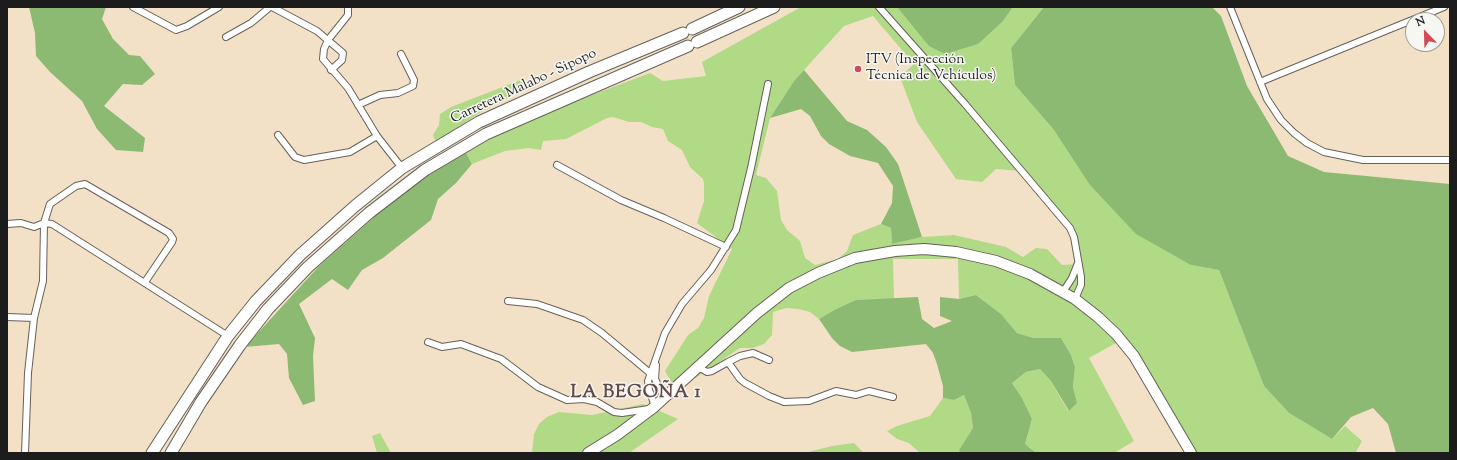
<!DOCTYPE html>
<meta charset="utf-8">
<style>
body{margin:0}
#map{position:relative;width:1457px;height:460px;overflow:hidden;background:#f3e1c7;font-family:"Sorts Mill Goudy",serif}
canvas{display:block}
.frame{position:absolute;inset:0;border:8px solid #1c1c1c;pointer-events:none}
.north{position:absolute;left:1405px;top:12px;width:40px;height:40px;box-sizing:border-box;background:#f6f6f2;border:1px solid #9f9f9c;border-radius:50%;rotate:337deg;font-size:11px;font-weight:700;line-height:16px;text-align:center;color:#1c1c1c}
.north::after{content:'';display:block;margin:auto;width:14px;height:18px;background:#d1495b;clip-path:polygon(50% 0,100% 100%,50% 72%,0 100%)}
</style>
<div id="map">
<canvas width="1457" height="460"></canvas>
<div class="frame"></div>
<div class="north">N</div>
</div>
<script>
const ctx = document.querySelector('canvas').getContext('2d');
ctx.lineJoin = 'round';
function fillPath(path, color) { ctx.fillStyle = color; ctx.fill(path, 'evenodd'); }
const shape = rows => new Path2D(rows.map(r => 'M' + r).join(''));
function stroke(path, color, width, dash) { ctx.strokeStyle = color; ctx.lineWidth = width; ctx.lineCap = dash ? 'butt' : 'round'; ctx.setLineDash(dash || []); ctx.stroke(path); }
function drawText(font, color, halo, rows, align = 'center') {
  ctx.font = font + ' "Sorts Mill Goudy",serif'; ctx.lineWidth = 3; ctx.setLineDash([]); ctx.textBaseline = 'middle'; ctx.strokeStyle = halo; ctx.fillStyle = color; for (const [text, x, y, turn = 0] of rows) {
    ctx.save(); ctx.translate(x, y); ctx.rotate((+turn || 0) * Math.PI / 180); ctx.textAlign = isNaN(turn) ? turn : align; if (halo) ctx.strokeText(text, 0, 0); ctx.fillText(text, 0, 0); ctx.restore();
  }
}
const green = shape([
 [801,7,897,7,929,45,1003,21,1013,7,1044,7,1011,48,1015,85,1054,130,1191,265,1219,270,1264,386,1289,413,1332,439,1345,426,1362,441,1356,452,1189,453,1121,340,1089,358,1134,441,1114,453,1036,453,1025,444,1032,419,1022,398,1012,383,1026,372,1040,369,1051,381,1068,411,1077,403,1073,387,1075,367,1071,355,1061,338,1034,338,1017,333,1001,314,976,295,959,299,958,259,893,259,894,299,856,300,836,309,819,319,810,312,798,309,786,308,773,312,772,335,764,344,752,348,740,348,676,391,665,371,688,335,698,328,704,318,709,296,732,249,697,223,704,201,704,184,703,179,690,167,682,150,668,141,663,129,652,127,641,122,629,122,613,117,607,118,566,139,543,141,541,150,529,148,505,151,472,164,465,151,531,118,650,73,663,81,706,76,702,62],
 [873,16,914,64,900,77,917,122,956,179,982,182,996,169,1021,171,1066,223,1074,240,1078,264,1062,265,1047,249,1036,248,1023,257,1006,247,954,235,922,237,892,244,891,228,881,224,853,235,847,251,838,259,815,265,805,258,800,241,787,230,781,220,777,191,766,178,756,175,770,118,794,81,844,26],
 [523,79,529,88,484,110,436,142,433,135,439,125,440,114,451,107],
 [964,395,971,413,973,428,959,450,960,453,920,453,909,443,897,439,887,431,897,426,930,416,943,398,954,400],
 [643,404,678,419,629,453,532,453,534,434,539,424,547,417,559,412,592,415],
 [380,433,391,453,419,453,377,453,372,436],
 [854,443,864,453,804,453,832,446]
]);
const forest = shape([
 [29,7,106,7,102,19,113,39,129,55,140,56,155,74,142,85,123,84,104,106,145,138,143,152,116,150,97,129,82,101,50,72,36,56,35,33],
 [897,7,1013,7,1003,21,978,44,945,54,929,46],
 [1044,7,1212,7,1221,16,1247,86,1288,156,1324,172,1450,184,1450,453,1396,453,1388,424,1373,408,1351,417,1332,439,1289,413,1264,386,1219,270,1191,265,1136,234,1090,185,1054,130,1015,85,1011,48],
 [804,70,847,121,867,130,886,147,898,164,922,237,892,244,891,228,881,224,892,203,893,186,878,163,850,156,829,144,821,136,810,116,801,109,770,118,794,81],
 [465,151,472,164,456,183,438,199,431,220,383,258,362,270,348,290,332,279,299,304,315,338,313,356,315,401,303,405,289,378,287,354,279,344,245,347,319,266,381,211,431,173],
 [976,295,1001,314,1017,333,1034,338,1061,338,1071,355,1075,367,1073,387,1077,403,1069,411,1051,381,1040,369,1026,372,1012,383,1022,398,1032,419,1025,444,1036,453,960,453,959,450,973,428,971,413,964,395,954,400,943,398,943,386,937,364,933,353,926,344,852,352,840,346,832,338,819,319,836,309,856,300,918,297,922,319,934,328,952,321,940,316,940,297,959,299]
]);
const minor = shape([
 [133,7,176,30,187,26,219,7],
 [272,7,317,31,343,53,342,60,331,70],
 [348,7,348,15,328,40,324,49,323,59,348,88,377,136,402,168],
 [879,7,965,104,1070,228,1074,237,1081,277,1081,285,1075,299],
 [1230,7,1267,99,1281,120,1294,133,1307,143,1324,152,1363,160,1450,160],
 [226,37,251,23,270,7],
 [1260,82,1444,7],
 [358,105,380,95,398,93,413,86,414,80,401,54],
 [278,135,295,157,304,160,350,152,377,136],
 [557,165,621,200,664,218,726,247],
 [7,224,21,223,34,227,44,223,52,224,228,336],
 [1063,292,1072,278,1078,263],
 [508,301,537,304,583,320,602,333,650,373],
 [7,317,34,318],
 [428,342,442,347,461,344,501,359,538,387,567,400,584,399,597,402,614,412,622,413,649,409],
 [728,362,740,356,753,353,769,360],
 [656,365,655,379,660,390,666,397],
 [698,367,707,372,712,371,728,362,740,379,745,383,769,396,784,402,809,401,836,391,856,395,869,391,893,397],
 [655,406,649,390,648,381,665,333,682,304,711,270,736,230,751,168,768,84],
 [25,453,28,373,34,318,43,281,44,223,50,204,76,186,85,184,169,233,173,239,172,242,145,282]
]);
const primary = shape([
 [588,453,617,435,653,408,757,313,789,288,818,273,855,258,895,251,924,249,956,252,996,261,1030,274,1075,299,1098,317,1116,334,1134,356,1191,453]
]);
const trunk = shape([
 [692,29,739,7],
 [697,42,774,7],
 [152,453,228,336,256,301,300,255,355,206,402,168,479,122,589,72,683,33],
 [171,453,201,402,240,345,268,309,308,267,369,213,425,170,486,134,688,46]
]);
const markers = [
 [858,69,4,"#d1495b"]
];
const poiNames = [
 ["ITV (Inspección",866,61],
 ["Técnica de Vehículos)",866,77]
];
const streetNames = [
 ["Carretera Malabo - Sipopo",524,87,-25]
];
const districtNames = [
 ["LA BEGOÑA 1",636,394]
];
fillPath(green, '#b0da85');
fillPath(forest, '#8cba72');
stroke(minor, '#676158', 8);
stroke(primary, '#676158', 12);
stroke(trunk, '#676158', 13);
stroke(minor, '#fff', 6);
stroke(primary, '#fff', 10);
stroke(trunk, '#fff', 11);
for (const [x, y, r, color] of markers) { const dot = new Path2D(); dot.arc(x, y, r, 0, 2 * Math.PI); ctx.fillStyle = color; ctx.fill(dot); stroke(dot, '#f6f6f2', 1.5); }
drawText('14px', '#1c1c1c', '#f6f6f2', poiNames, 'left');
drawText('14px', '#1c1c1c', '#f6f6f2', streetNames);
ctx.letterSpacing = '1px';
drawText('bold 18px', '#624a49', '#f6f6f2', districtNames);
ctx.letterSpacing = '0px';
</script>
